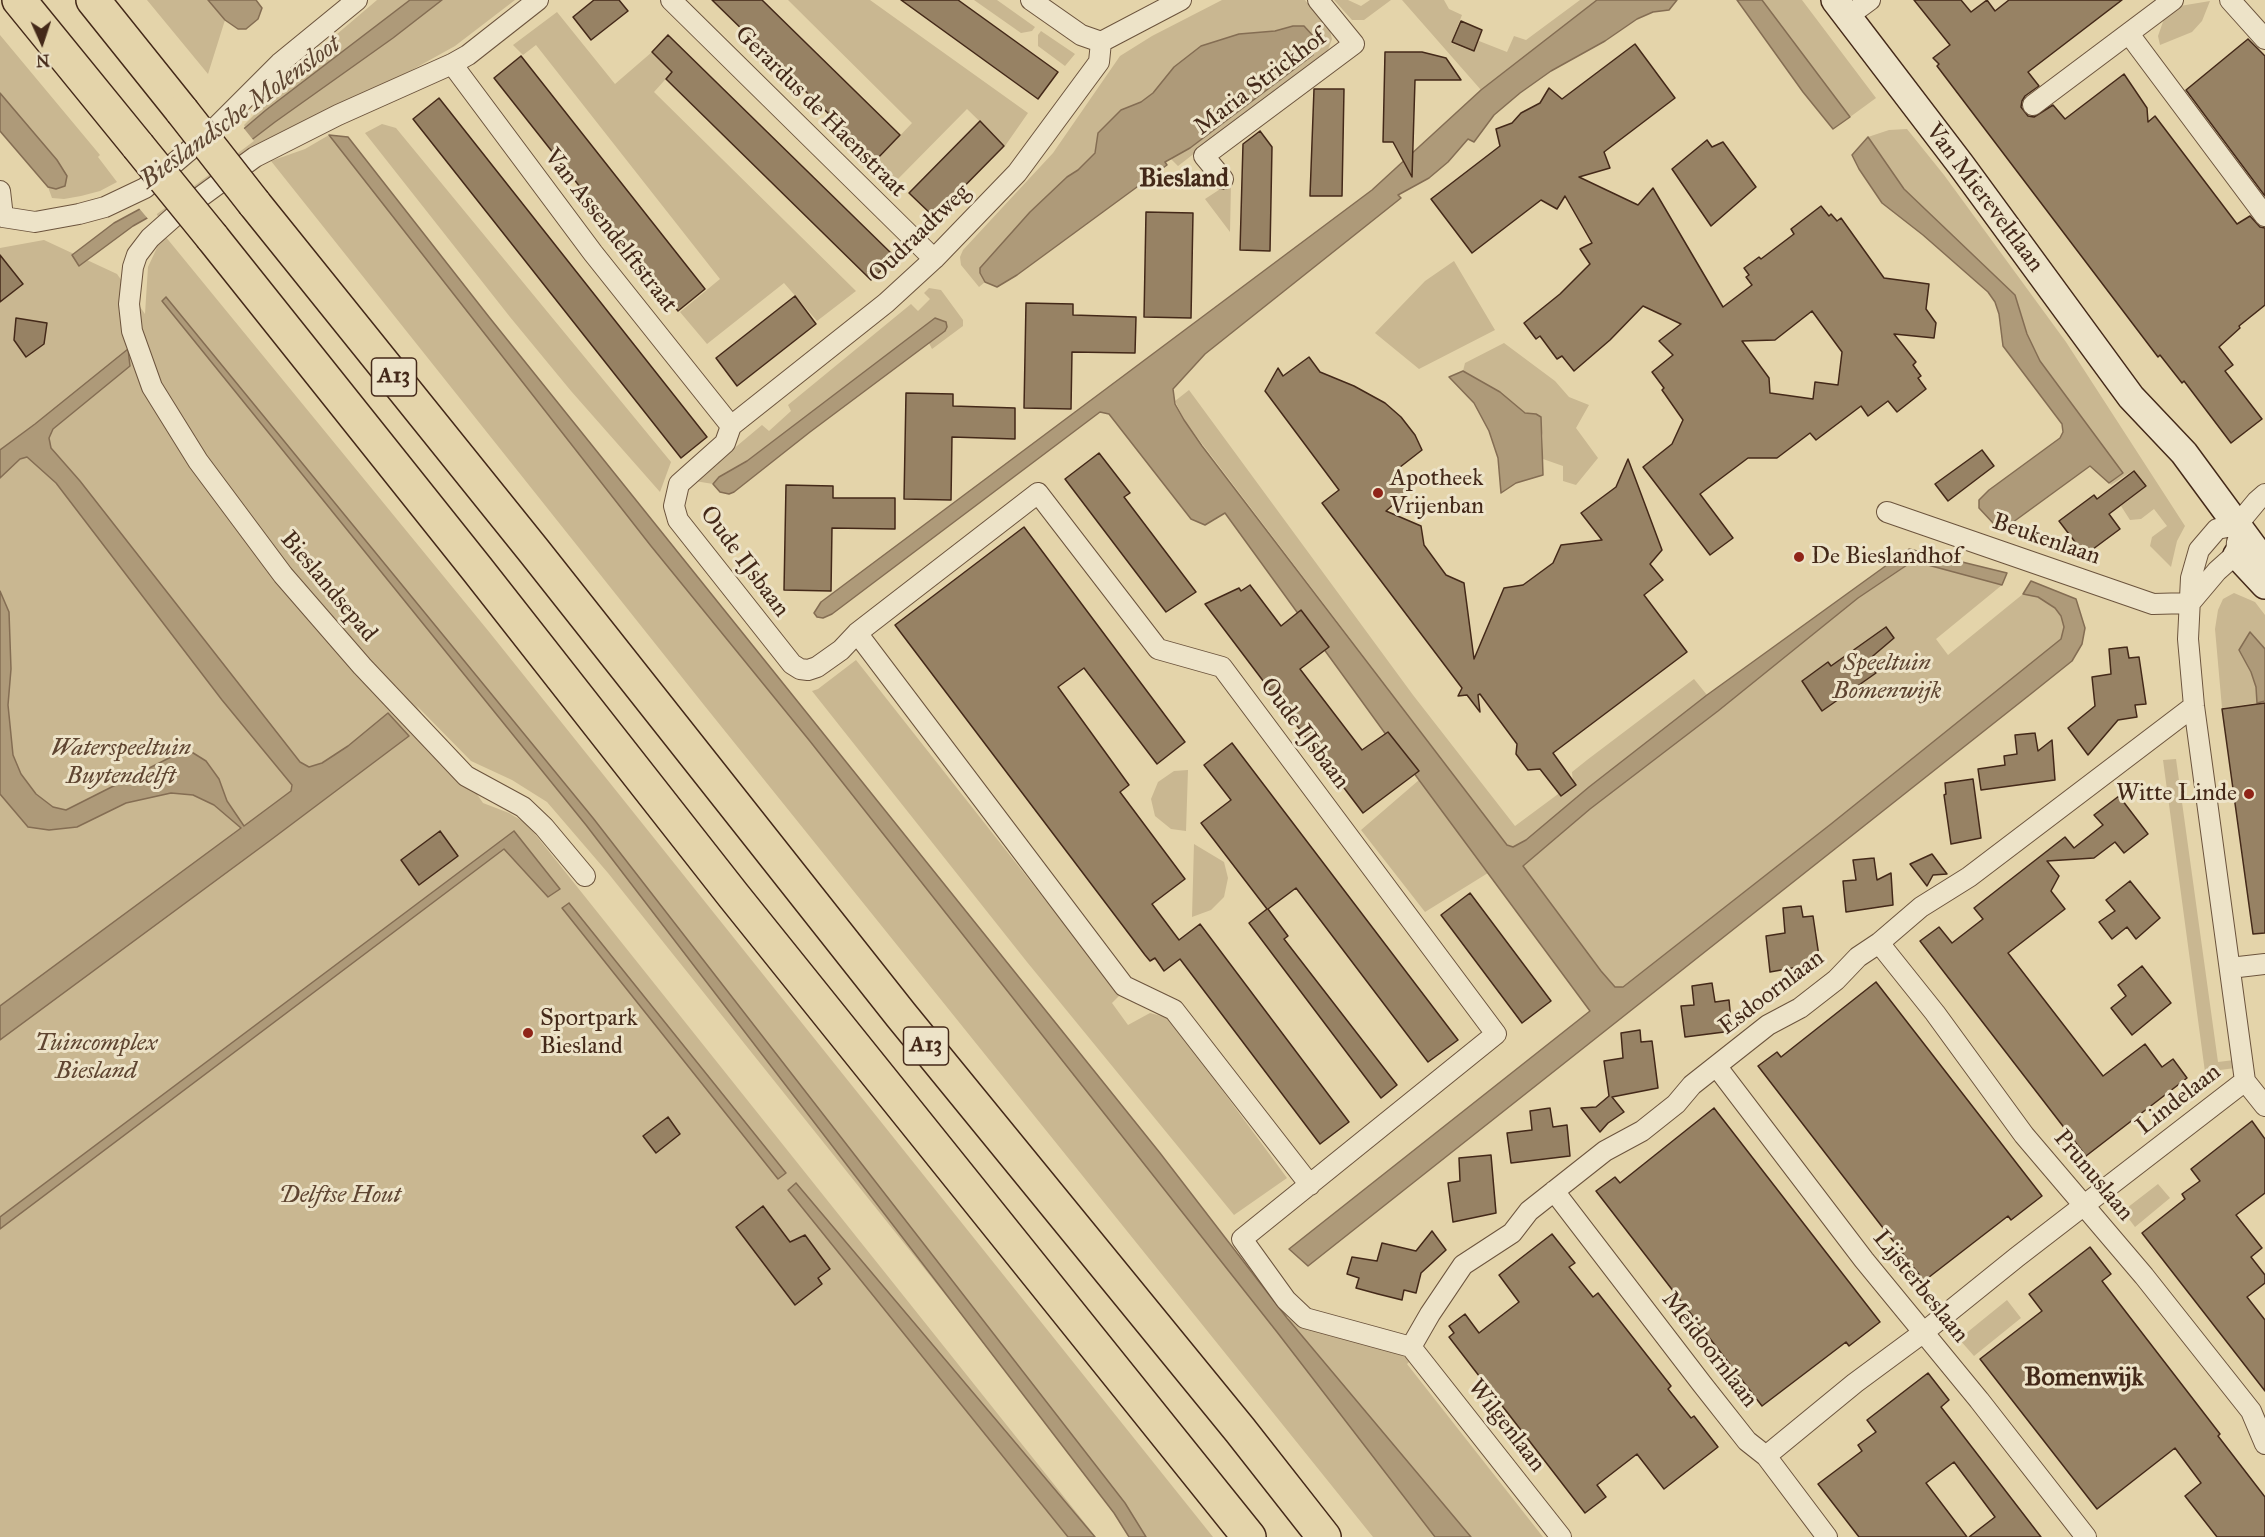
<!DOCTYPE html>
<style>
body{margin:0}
#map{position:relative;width:2265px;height:1537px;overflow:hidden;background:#e4d4aa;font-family:"IM FELL Great Primer",serif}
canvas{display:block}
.north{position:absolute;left:12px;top:12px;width:60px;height:60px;-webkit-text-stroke:4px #ede3c8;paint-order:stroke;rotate:177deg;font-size:16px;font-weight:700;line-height:24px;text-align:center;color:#442919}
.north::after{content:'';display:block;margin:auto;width:21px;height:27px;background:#442919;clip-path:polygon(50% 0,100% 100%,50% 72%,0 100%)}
</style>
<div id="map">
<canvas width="2265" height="1537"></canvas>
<div class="north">N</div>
</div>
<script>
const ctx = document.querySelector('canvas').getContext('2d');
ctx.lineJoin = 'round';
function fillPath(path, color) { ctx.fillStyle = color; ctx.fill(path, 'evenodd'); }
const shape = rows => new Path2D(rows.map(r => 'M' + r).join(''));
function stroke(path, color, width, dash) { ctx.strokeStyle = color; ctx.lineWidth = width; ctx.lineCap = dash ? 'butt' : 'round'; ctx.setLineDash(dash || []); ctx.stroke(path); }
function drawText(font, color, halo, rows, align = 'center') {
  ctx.font = font + ' "IM FELL Great Primer",serif'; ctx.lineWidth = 6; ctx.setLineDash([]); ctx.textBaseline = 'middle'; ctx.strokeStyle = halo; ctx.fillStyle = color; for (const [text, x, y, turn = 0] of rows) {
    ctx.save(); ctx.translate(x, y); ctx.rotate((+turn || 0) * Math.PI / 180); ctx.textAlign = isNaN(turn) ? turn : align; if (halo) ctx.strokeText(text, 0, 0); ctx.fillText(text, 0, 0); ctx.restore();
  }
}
const green = shape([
 [147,0,208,0,225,20,208,74],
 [377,0,410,0,245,127,244,125,323,46],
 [442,0,515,0,455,46,410,71,246,150,159,218,156,213,201,178,275,122,393,38],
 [788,0,870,0,1028,113,1005,146,967,109,896,181,876,161,912,123],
 [974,0,997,0,1035,27,1032,31,1021,33],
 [1222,0,1305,0,1330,31,1332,39,1328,50,1178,166,1171,159,1190,148,1313,55,1293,26,1275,31,1239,34,1174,67,1153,93,1141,102,1121,110,1098,132,1095,152,1078,170,1067,177,980,273,985,282,979,287,961,265,960,257,963,250,1053,153,1120,56,1152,36],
 [1334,0,1348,0,1361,6,1370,0,1391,0,1364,20,1352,20],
 [1402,0,1444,0,1449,9,1462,15,1451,43,1474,52,1479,41,1507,52,1514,36,1526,40,1580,0,1597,0,1481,90],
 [1762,0,1802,0,1876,98,1850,117],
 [2210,1,2202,21,2192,32,2160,45,2158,36,2165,16,2180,6],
 [557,12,615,84,652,52,673,71,654,92,856,291,817,321,784,283,707,344,680,312,720,279,536,45,523,55,513,45],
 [1041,31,1075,54,1065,66,1038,46,1038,35],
 [0,35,100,155,98,157,117,182,100,191,81,196,64,199,52,198,48,187,56,189,67,176,57,160,0,93],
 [382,124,396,128,671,462,660,492,571,391,510,317,365,133],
 [1907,129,1944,175,2066,342,2185,526,2177,541,2171,567,2150,546,2152,537,2167,526,2154,509,2141,519,2130,520,2121,506,2147,486,2134,470,2111,485,2109,483,2123,473,2040,361,2027,334,2015,295,1904,189,1868,137,1889,130],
 [329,135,651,546,809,740,1277,1332,1435,1537,1373,1537,704,705,271,161,305,149],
 [1231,182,1230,232,1205,199],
 [165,236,490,633,1213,1537,1139,1537,608,873,547,802,512,780,471,761,416,705,483,803,509,813,527,824,1096,1537,0,1537,0,248,44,240,117,274,145,314,148,267,161,239],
 [1454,261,1495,330,1419,369,1375,333,1425,281],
 [929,288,941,290,963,320,963,326,932,349,929,343,945,331,935,318,747,461,719,477,713,484,695,481,762,425,769,431,791,411,788,405,911,304,918,311,930,299,924,293],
 [1504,343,1555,381,1569,397,1589,405,1576,428,1598,458,1576,485,1563,481,1563,466,1543,459,1543,436,1536,414,1525,413,1500,392,1463,371,1465,363],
 [1189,390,1413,695,1515,826,1573,783,1572,772,1587,760,1694,679,1707,695,1589,787,1526,840,1513,847,1507,845,1184,420,1175,401],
 [1914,561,2002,585,1936,639,1948,655,2023,594,2038,597,2055,608,2061,616,2064,628,2061,639,1831,824,1622,987,1615,987,1601,971,1523,866,1590,809,1718,711,1858,598],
 [2234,593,2255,602,2265,615,2265,649,2250,632,2239,650,2251,671,2256,687,2257,703,2222,708,2215,629,2218,610,2223,599],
 [856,660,1120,995,1112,1003,1128,1025,1150,1013,1169,1018,1287,1178,1234,1215,1027,962,812,691,818,689],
 [2176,759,2218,1062,2234,1060,2235,1068,2205,1072,2163,760],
 [1188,770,1186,831,1171,829,1155,816,1151,799,1158,782,1174,771],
 [1419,780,1488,873,1425,912,1361,830],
 [1194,844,1224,862,1228,878,1224,897,1211,910,1192,917],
 [2158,1184,2170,1198,2135,1227,2123,1211],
 [2007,1300,2021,1318,1974,1356,1959,1339],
 [1287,1318,1412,1359,1407,1364,1543,1537,1471,1537]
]);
const water = shape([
 [208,0,256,0,262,8,258,19,246,29,238,29,225,20,208,0],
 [410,0,442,0,393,38,275,122,156,213,133,226,79,266,72,255,114,223,151,203,233,138,266,110,410,0],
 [1597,0,1677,0,1669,10,1653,12,1637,19,1605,41,1551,71,1520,93,1494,115,1474,142,1468,139,1448,162,1429,178,1398,195,1401,198,1205,354,1173,389,1175,404,1184,420,1202,446,1507,845,1513,847,1526,840,1589,787,1707,695,1909,549,2007,573,2002,585,1913,561,1858,598,1718,711,1590,809,1523,866,1601,971,1615,987,1623,987,1831,824,2061,639,2064,627,2061,616,2055,608,2038,597,2023,594,2031,581,2076,599,2085,628,2082,644,2072,661,2032,693,1308,1266,1289,1249,1590,1011,1419,780,1225,513,1205,525,1191,519,1109,414,1100,412,832,614,823,618,817,617,814,613,821,602,1372,190,1481,90,1597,0],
 [1737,0,1762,0,1850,117,1833,129,1803,92,1737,0],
 [1293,26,1304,26,1315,38,1313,55,1190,148,1165,162,1167,165,1017,275,997,287,985,282,980,273,980,268,1030,212,1067,177,1078,170,1095,153,1098,133,1121,110,1141,102,1153,93,1174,67,1201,46,1239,34,1275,31,1293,26],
 [0,93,57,160,67,176,65,186,56,189,48,187,0,131,0,93],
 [329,135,348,137,489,317,1160,1153,1287,1318,1471,1537,1435,1537,1277,1332,809,740,651,546,329,135],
 [1868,137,1904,189,2015,295,2027,334,2040,361,2123,473,2109,483,2090,466,2005,528,1993,523,1979,508,1979,500,1989,490,2060,438,2063,432,2062,424,2003,346,1999,314,1995,302,1988,292,1923,235,1882,203,1859,169,1852,155,1868,137],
 [166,297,593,818,1125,1503,1146,1537,1129,1537,1114,1513,586,825,162,301,166,297],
 [935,318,946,322,947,327,945,331,810,432,734,492,729,494,720,492,713,484,719,477,747,461,935,318],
 [128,349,130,366,53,429,49,438,51,448,80,481,300,762,309,767,322,763,348,746,388,713,409,736,268,842,0,1040,0,1006,241,828,214,805,193,795,171,793,126,803,77,827,49,830,28,827,0,794,0,591,9,612,11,669,8,705,13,755,21,774,36,794,53,807,66,810,179,753,190,751,206,761,219,779,227,801,244,826,291,791,292,785,222,700,56,483,27,457,20,459,0,478,0,450,35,424,128,349],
 [1463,371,1500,392,1525,413,1536,414,1541,417,1543,475,1516,483,1501,493,1498,458,1489,431,1474,403,1449,377,1463,371],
 [2250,632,2265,649,2265,701,2257,703,2256,687,2251,672,2239,650,2250,632],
 [514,831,560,889,548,897,504,849,0,1229,0,1217,514,831],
 [569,903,786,1173,778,1179,562,908,569,903],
 [796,1183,1095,1537,1068,1537,788,1190,796,1183]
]);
const pier = shape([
 [242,126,254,141,149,220,138,207,150,201]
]);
const building = shape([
 [594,0,619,0,628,11,591,40,573,17,594,0],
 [712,0,762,0,900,135,876,160,712,0],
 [901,0,958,0,1058,72,1038,99,901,0],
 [1914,0,1961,0,1971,12,1987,0,1995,11,2009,0,2122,0,2028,72,2039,86,2025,96,2022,101,2021,107,2028,116,2034,117,2053,105,2065,119,2124,74,2147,108,2148,122,2155,116,2237,224,2250,216,2260,227,2265,228,2265,305,2239,326,2240,328,2219,347,2233,365,2225,371,2262,419,2231,443,2184,381,2182,383,2160,355,2158,357,1937,66,1939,64,1933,58,1950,45,1914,0],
 [1461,21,1482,30,1474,51,1452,42,1461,21],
 [668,35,895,257,871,280,666,79,672,72,652,52,668,35],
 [2248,39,2265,56,2265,196,2186,90,2248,39],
 [1635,44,1675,98,1604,152,1610,168,1579,177,1638,205,1653,188,1723,307,1752,285,1746,277,1749,275,1744,268,1759,257,1761,259,1794,234,1791,229,1821,206,1829,216,1831,214,1837,221,1841,218,1884,278,1929,284,1926,309,1936,323,1934,338,1894,334,1916,362,1913,365,1921,376,1918,378,1926,389,1897,412,1888,401,1868,416,1861,406,1816,440,1810,433,1777,458,1748,458,1700,494,1733,538,1710,555,1643,467,1672,444,1683,420,1662,390,1664,388,1652,372,1673,355,1659,341,1681,324,1643,306,1610,340,1574,371,1562,356,1557,359,1540,336,1536,339,1524,323,1560,294,1590,264,1580,249,1592,243,1565,196,1557,209,1541,200,1472,253,1431,199,1500,146,1496,129,1512,123,1521,113,1540,103,1549,88,1562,99,1635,44],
 [1812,311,1842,352,1838,385,1815,382,1813,399,1770,393,1769,378,1742,341,1775,340,1812,311],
 [1385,52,1422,52,1446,58,1461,80,1415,80,1412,177,1393,142,1383,142,1385,52],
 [521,56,705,289,678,311,494,78,521,56],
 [1314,89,1344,89,1342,196,1310,196,1314,89],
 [439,98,707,437,681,458,413,119,439,98],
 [980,121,1004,146,934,217,909,193,980,121],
 [1260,131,1272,147,1270,251,1240,250,1243,144,1260,131],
 [1707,140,1712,147,1723,142,1756,187,1711,226,1672,169,1707,140],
 [1146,212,1193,213,1191,318,1144,317,1146,212],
 [0,255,23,284,0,302,0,255],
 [795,296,816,324,737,386,716,358,795,296],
 [1026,303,1073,304,1073,315,1136,317,1135,353,1072,352,1071,409,1024,408,1026,303],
 [16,318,47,323,44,344,26,357,14,340,16,318],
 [1309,357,1320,372,1354,386,1385,403,1401,417,1415,435,1422,450,1395,471,1410,490,1386,511,1421,526,1424,545,1446,575,1464,583,1474,659,1504,588,1523,585,1553,563,1561,545,1602,540,1581,513,1616,487,1628,459,1662,550,1650,564,1663,580,1644,595,1687,652,1553,753,1576,785,1561,796,1540,769,1528,770,1516,754,1517,744,1480,694,1478,695,1480,712,1467,695,1458,696,1462,688,1322,503,1339,490,1265,391,1278,368,1283,376,1309,357],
 [906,393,953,394,953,406,1015,408,1015,439,952,437,951,500,904,499,906,393],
 [1982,450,1994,466,1948,501,1935,484,1982,450],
 [1099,453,1130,493,1124,497,1196,592,1166,612,1065,479,1099,453],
 [2134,471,2146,486,2109,514,2120,529,2085,555,2059,521,2094,495,2097,499,2134,471],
 [786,485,833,486,833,498,895,498,895,529,832,528,831,591,784,590,786,485],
 [1024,527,1185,742,1157,764,1084,668,1058,687,1129,785,1120,792,1185,879,1152,904,1179,940,1200,924,1349,1122,1320,1144,1180,959,1164,971,1155,958,1150,961,1145,955,895,625,1024,527],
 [1250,585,1281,626,1301,610,1329,647,1300,669,1362,750,1388,732,1419,771,1363,813,1205,604,1239,588,1241,591,1250,585],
 [1886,627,1894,638,1867,661,1876,673,1822,711,1802,681,1828,662,1831,666,1886,627],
 [2127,647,2129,658,2139,657,2146,704,2135,705,2137,717,2118,720,2088,755,2068,728,2095,706,2092,677,2111,674,2109,649,2127,647],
 [2265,703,2265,933,2253,934,2222,709,2265,703],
 [2035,733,2038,751,2052,740,2055,780,1981,790,1978,769,2005,765,2004,756,2017,754,2015,735,2035,733],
 [1232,743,1458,1040,1428,1062,1296,888,1268,909,1288,936,1284,939,1397,1085,1381,1098,1249,923,1267,909,1201,823,1231,800,1204,765,1232,743],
 [1973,779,1981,838,1951,844,1944,795,1946,794,1945,783,1973,779],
 [2119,796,2148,834,2124,853,2115,842,2094,858,2047,861,2059,876,2051,891,2065,909,2008,953,2103,1076,2145,1044,2162,1067,2173,1059,2187,1078,2086,1156,1920,941,1939,927,1952,943,1983,919,1974,908,2065,837,2074,848,2103,825,2094,815,2119,796],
 [440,831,458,856,419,885,401,860,440,831],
 [1932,854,1947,874,1933,875,1927,886,1910,864,1932,854],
 [1874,858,1877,880,1891,873,1893,905,1846,912,1843,881,1856,880,1853,860,1874,858],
 [2130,881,2160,918,2136,939,2127,927,2112,939,2099,922,2115,911,2106,900,2130,881],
 [1470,893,1551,1001,1522,1023,1441,915,1470,893],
 [1801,906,1803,917,1813,916,1820,963,1770,972,1766,936,1785,933,1783,908,1801,906],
 [2142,966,2171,1003,2132,1035,2111,1008,2126,996,2118,985,2142,966],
 [1876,982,2042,1196,2011,1220,2008,1216,1924,1281,1758,1066,1777,1052,1781,1057,1876,982],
 [1712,983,1715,1002,1729,1000,1732,1031,1685,1037,1681,1006,1694,1005,1692,986,1712,983],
 [1640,1030,1641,1042,1652,1041,1658,1088,1612,1097,1624,1112,1608,1123,1600,1132,1581,1108,1596,1107,1609,1096,1604,1061,1623,1058,1621,1033,1640,1030],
 [1550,1108,1553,1127,1567,1125,1570,1156,1511,1163,1507,1133,1532,1130,1530,1111,1550,1108],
 [1714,1108,1880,1322,1849,1346,1846,1342,1762,1406,1596,1191,1615,1177,1620,1183,1714,1108],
 [668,1117,680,1134,656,1153,643,1136,668,1117],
 [2252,1121,2265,1139,2265,1193,2236,1215,2262,1248,2251,1257,2265,1275,2265,1283,2247,1297,2265,1320,2265,1391,2142,1233,2185,1199,2182,1194,2200,1181,2191,1169,2252,1121],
 [1491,1155,1496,1213,1453,1222,1448,1183,1460,1181,1459,1158,1491,1155],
 [763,1206,790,1242,805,1235,830,1269,818,1278,822,1284,795,1305,736,1227,763,1206],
 [1432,1231,1446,1250,1421,1273,1416,1293,1404,1290,1402,1300,1378,1294,1356,1288,1359,1278,1347,1274,1352,1257,1377,1261,1382,1243,1416,1251,1432,1231],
 [1552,1234,1575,1263,1569,1267,1593,1297,1598,1293,1671,1386,1668,1389,1691,1418,1694,1416,1718,1447,1664,1489,1637,1454,1597,1485,1606,1497,1585,1513,1449,1337,1454,1333,1449,1326,1465,1314,1479,1333,1519,1302,1499,1275,1552,1234],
 [2090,1247,2111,1274,2102,1281,2220,1434,2218,1436,2265,1497,2265,1537,2217,1537,2185,1496,2201,1483,2175,1448,2097,1509,1980,1359,2042,1311,2029,1294,2090,1247],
 [1928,1373,1949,1400,1941,1407,2041,1537,1969,1537,1995,1517,1954,1462,1926,1483,1967,1537,1859,1537,1818,1484,1862,1451,1858,1445,1876,1432,1867,1420,1928,1373]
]);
const minor = shape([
 [538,0,468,55,452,64,338,115,255,157,177,214,150,238,137,255,133,267,129,304,132,331,152,387,198,461,283,575,362,666,466,776,523,807,544,827,585,876],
 [671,0,934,259],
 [1031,0,1081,35,1101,42],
 [2230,0,2265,39],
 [1847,17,1870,0],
 [2129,34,2265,216],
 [1101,42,1181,0],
 [452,64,593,253,731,426],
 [2033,105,2173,0],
 [1223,179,1204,156,1354,44,1318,0],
 [0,191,3,217],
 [3,217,35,222,79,214,105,207,145,188,212,131,280,63,357,0],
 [731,426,725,443,679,484,674,506,678,520,792,664,800,669,808,670,817,667,841,650,857,633,1038,493,1158,649,1222,667,1496,1034,1242,1239,1286,1300,1305,1318,1411,1347],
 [731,426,886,303,934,259,1017,173,1099,62,1101,42],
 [1887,512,2153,604,2190,603],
 [2237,525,2257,501,2265,494],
 [2190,603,2217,571,2236,554,2237,542],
 [857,633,1124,986,1174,1010,1310,1185],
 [1879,943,1935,1013,2024,1135,2144,1276,2251,1411,2265,1444],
 [2230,968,2265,964],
 [1717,1067,1864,1260,1979,1400,2086,1537],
 [2245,1081,2265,1106],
 [1554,1191,1702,1384,1747,1441,1766,1456,1827,1537],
 [1411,1347,1430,1314,1463,1265,1512,1233,1529,1211,1605,1151,1642,1131,1676,1104,1692,1085,1768,1025,1800,1008,1836,980,1858,957,1879,943,1921,907,1969,877,2194,706],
 [1411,1347,1561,1537],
 [1766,1456,1855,1383,1924,1332,2017,1257,2245,1081,2194,706,2188,639,2191,578,2199,550,2217,529,2237,525]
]);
const secondary = shape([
 [1835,0,1961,165,2131,397,2184,453,2265,563],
 [2237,555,2265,585]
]);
const motorway = shape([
 [19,0,138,146],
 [93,0,182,111],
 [254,203,534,551,901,1015,1240,1430,1324,1537],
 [212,237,477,569,733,895,1249,1537]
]);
const motorwayBridge = shape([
 [182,111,254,203],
 [138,146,212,237]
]);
const markers = [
 [1378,493,6,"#8f2418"],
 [1799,557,6,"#8f2418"],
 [2249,794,6,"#8f2418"],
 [528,1033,6,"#8f2418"]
];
const shields = [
 [394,377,45],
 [926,1046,45]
];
const shieldNames = [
 ["A13",394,377],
 ["A13",926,1046]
];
const streetNames = [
 ["Maria Strickhof",1261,83,-37],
 ["Gerardus de Haenstraat",820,112,45],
 ["Van Miereveltlaan",1984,198,53],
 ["Van Assendelftstraat",610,231,52],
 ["Oudraadtweg",920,234,-44],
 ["Beukenlaan",2046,540,19],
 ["Oude IJsbaan",744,562,53],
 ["Bieslandsepad",328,587,50],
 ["Oude IJsbaan",1304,734,53],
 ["Esdoornlaan",1772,993,-37],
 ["Lindelaan",2179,1100,-38],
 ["Prunuslaan",2093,1176,50],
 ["Lijsterbeslaan",1920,1287,51],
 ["Meidoornlaan",1709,1350,52],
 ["Wilgenlaan",1506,1426,52]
];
const poiNames = [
 ["Apotheek",1390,479],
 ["Vrijenban",1390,507],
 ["De Bieslandhof",1811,557],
 ["Witte Linde",2237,794,"right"],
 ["Sportpark",540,1019],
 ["Biesland",540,1047]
];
const parkNames = [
 ["Speeltuin",1887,664],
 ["Bomenwijk",1887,692],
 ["Waterspeeltuin",121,749],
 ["Buytendelft",121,777],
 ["Tuincomplex",96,1044],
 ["Biesland",96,1072],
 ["Delftse Hout",340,1196]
];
const waterNames = [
 ["Bieslandsche Molensloot",241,113,-36]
];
const neighbourhoodNames = [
 ["Biesland",1184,180],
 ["Bomenwijk",2084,1379]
];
fillPath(green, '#c9b791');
fillPath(water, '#ae9a79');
stroke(water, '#846d53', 1.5);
fillPath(pier, '#e4d4aa');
fillPath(building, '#978264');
stroke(building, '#442919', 1.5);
stroke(minor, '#6c543d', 22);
stroke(secondary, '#442919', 30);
stroke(motorway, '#442919', 36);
stroke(minor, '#ede3c8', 20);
stroke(secondary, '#ede3c8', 27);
stroke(motorway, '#e4d4aa', 33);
stroke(motorwayBridge, '#442919', 36, []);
stroke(motorwayBridge, '#e4d4aa', 33);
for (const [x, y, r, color] of markers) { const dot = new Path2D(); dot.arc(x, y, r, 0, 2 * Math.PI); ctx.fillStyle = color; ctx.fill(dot); stroke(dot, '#ede3c8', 2); }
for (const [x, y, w] of shields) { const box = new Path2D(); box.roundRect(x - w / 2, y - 19, w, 38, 4.5); ctx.fillStyle = '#ede3c8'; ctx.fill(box); stroke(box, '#442919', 1.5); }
drawText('bold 22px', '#442919', null, shieldNames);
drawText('24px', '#442919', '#ede3c8', streetNames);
drawText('24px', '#442919', '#ede3c8', poiNames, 'left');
drawText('italic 24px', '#5f4531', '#ede3c8', parkNames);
drawText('italic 26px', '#5e4531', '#ede3c8', waterNames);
drawText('bold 26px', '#442919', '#ede3c8', neighbourhoodNames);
</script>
